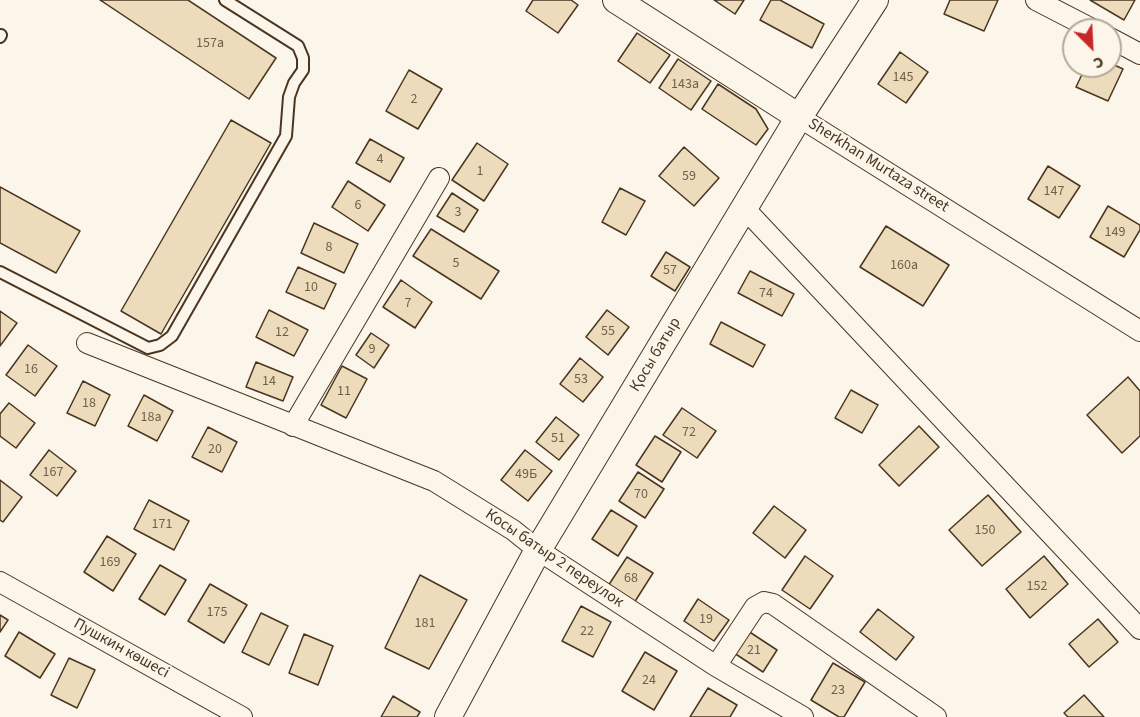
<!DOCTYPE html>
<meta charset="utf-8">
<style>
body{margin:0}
#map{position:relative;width:1140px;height:717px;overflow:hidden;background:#fbf6e9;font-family:"Source Sans 3",sans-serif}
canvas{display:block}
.north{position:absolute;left:1062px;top:18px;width:60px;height:60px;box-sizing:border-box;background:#fbf6e9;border:2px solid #b4a999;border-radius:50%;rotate:156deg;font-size:16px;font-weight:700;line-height:24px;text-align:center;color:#4a3520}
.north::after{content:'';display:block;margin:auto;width:21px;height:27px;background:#c62828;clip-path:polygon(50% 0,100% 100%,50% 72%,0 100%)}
</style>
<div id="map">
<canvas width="1140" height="717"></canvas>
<div class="north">С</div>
</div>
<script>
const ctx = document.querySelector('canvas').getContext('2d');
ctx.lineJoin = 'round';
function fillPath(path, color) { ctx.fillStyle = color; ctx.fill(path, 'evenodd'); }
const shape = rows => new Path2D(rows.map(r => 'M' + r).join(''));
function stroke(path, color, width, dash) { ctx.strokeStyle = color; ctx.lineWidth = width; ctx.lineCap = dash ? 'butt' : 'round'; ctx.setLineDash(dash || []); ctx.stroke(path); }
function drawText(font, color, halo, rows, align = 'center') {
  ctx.font = font + ' "Source Sans 3",sans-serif'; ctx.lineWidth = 4.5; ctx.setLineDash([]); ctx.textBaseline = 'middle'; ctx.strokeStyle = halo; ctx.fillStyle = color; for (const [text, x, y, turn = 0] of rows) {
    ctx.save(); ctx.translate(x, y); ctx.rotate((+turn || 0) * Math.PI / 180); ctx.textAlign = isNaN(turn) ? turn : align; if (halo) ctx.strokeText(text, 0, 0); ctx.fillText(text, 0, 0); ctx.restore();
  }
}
const building = shape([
 [100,0,188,0,276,58,249,99,100,0],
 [533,0,571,0,578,5,558,33,526,11,533,0],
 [714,0,744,0,735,14,714,0],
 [771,0,780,0,824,24,812,48,760,20,771,0],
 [950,0,998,0,984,31,944,14,950,0],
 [1090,0,1135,0,1124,20,1090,0],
 [637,33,670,55,650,83,618,61,637,33],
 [900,52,928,72,906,103,878,84,900,52],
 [678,59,711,81,691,110,659,88,678,59],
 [1110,63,1123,69,1108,101,1076,87,1086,66,1110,66,1110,63],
 [409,70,442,89,418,129,386,111,409,70],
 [718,84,756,109,768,129,756,145,702,109,718,84],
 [231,120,271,143,161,334,121,311,231,120],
 [370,139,404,158,390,182,356,163,370,139],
 [477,143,508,164,484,201,452,180,477,143],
 [684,147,719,178,694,206,659,176,684,147],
 [1048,166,1080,186,1059,218,1028,199,1048,166],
 [348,181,385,205,368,231,332,207,348,181],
 [0,187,80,231,56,273,0,243,0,187],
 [620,188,645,201,626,235,602,222,620,188],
 [452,193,478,210,464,232,437,216,452,193],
 [1108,206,1140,225,1140,230,1124,257,1090,237,1108,206],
 [314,223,358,244,344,273,301,253,314,223],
 [886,226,949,265,923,306,860,267,886,226],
 [431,229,499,271,481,299,413,256,431,229],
 [666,252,690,267,675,291,651,276,666,252],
 [298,267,336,284,324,309,286,292,298,267],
 [750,271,794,294,782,316,738,293,750,271],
 [401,280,432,302,415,328,383,307,401,280],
 [269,310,308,330,294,356,256,337,269,310],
 [607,310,629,327,608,355,586,337,607,310],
 [0,311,17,323,0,346,0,311],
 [721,322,765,345,753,367,710,344,721,322],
 [371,333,389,345,374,368,356,355,371,333],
 [28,345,57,366,35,396,6,375,28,345],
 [580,358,603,377,583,402,560,384,580,358],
 [256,362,293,377,283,401,246,387,256,362],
 [342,366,367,379,346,418,321,405,342,366],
 [1128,377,1140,391,1140,436,1122,453,1087,415,1128,377],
 [83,381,110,395,95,426,67,413,83,381],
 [851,390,878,405,862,433,835,418,851,390],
 [144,395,173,411,157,441,128,426,144,395],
 [9,403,35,423,16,448,0,436,0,414,9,403],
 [682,408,716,431,697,458,663,435,682,408],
 [556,417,579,435,559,460,536,442,556,417],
 [919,426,939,447,899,486,879,465,919,426],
 [208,427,237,442,222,472,192,457,208,427],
 [655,436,681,452,662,482,636,465,655,436],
 [49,450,76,471,57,496,30,475,49,450],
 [525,450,552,471,528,501,501,480,525,450],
 [638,472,664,489,645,518,619,501,638,472],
 [0,480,22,497,3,522,0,520,0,480],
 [988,495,1021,532,982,566,949,530,988,495],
 [149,500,189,521,174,550,134,529,149,500],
 [774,506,806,530,785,558,753,533,774,506],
 [611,510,637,526,618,556,592,539,611,510],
 [107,536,136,554,113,591,84,572,107,536],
 [805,556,833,576,810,609,782,590,805,556],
 [1044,556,1068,584,1030,618,1006,589,1044,556],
 [627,557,653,573,634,603,608,586,627,557],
 [160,565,186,580,165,615,139,599,160,565],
 [420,575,467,600,429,669,385,648,420,575],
 [210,584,247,605,224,643,188,621,210,584],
 [698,599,729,620,714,641,684,621,698,599],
 [581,606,611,622,593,657,562,641,581,606],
 [878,609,914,637,896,660,860,632,878,609],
 [261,613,288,626,269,665,242,652,261,613],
 [0,615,8,620,0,632,0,615],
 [1098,619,1118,642,1089,667,1069,644,1098,619],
 [745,629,777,650,763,672,731,651,745,629],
 [19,632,55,654,40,678,5,656,19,632],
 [304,634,333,646,318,685,289,673,304,634],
 [645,652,677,671,654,710,622,691,645,652],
 [69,658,95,670,77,708,51,695,69,658],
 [833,663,865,682,844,717,839,717,811,700,833,663],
 [708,688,737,705,730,717,690,717,708,688],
 [1084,695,1104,717,1068,717,1064,713,1084,695],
 [393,696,420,712,417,717,381,717,393,696]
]);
const service = shape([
 [0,37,1,35],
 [0,272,148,348,160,345,172,336,286,136,289,97,294,83,303,70,303,58,298,46,225,0]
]);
const minor = shape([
 [1036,0,1094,30],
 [1110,38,1140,54],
 [799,117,1140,331],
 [745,209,1140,629],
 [87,343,434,481,513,530,538,550,716,666,803,717],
 [293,426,439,178],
 [0,582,242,717],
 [716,666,755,607,764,602,773,604,936,717]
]);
const tertiary = shape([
 [616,0,799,117],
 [448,717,538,550,799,117,875,0]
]);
const numberNames = [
 ["157а",210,44],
 ["145",903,78],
 ["143а",685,85],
 ["2",414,100],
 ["4",380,160],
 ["1",480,172],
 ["59",689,177],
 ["147",1054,192],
 ["6",358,206],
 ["3",458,213],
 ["149",1115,233],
 ["8",329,248],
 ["5",456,264],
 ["160а",904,266],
 ["57",670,271],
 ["10",311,288],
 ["74",766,294],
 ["7",408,304],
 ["55",608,332],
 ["12",282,333],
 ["9",372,350],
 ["16",31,370],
 ["53",581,380],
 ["14",269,382],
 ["11",344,392],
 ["18",89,404],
 ["18а",151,418],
 ["72",689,433],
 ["51",558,439],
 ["20",215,450],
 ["167",53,473],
 ["49Б",526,475],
 ["70",641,495],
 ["171",162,525],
 ["150",985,531],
 ["169",110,563],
 ["68",631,579],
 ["152",1037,587],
 ["175",217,613],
 ["19",706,620],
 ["181",425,624],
 ["22",587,632],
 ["21",754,651],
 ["24",649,681],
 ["23",838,691]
];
const streetNames = [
 ["Sherkhan Murtaza street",878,166,32],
 ["Қосы батыр",656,355,-59],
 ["Косы батыр 2 переулок",554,559,34],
 ["Пушкин көшесі",121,649,29]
];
fillPath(building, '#ecdcbc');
stroke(building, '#4a3520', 1.5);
stroke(service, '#4a3520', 14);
stroke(minor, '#4a3520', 22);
stroke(tertiary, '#4a3520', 28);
stroke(service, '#fbf6e9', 10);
stroke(minor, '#fbf6e9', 20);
stroke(tertiary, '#fbf6e9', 26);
drawText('14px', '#725f47', null, numberNames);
drawText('16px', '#4a3520', '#fbf6e9', streetNames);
</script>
